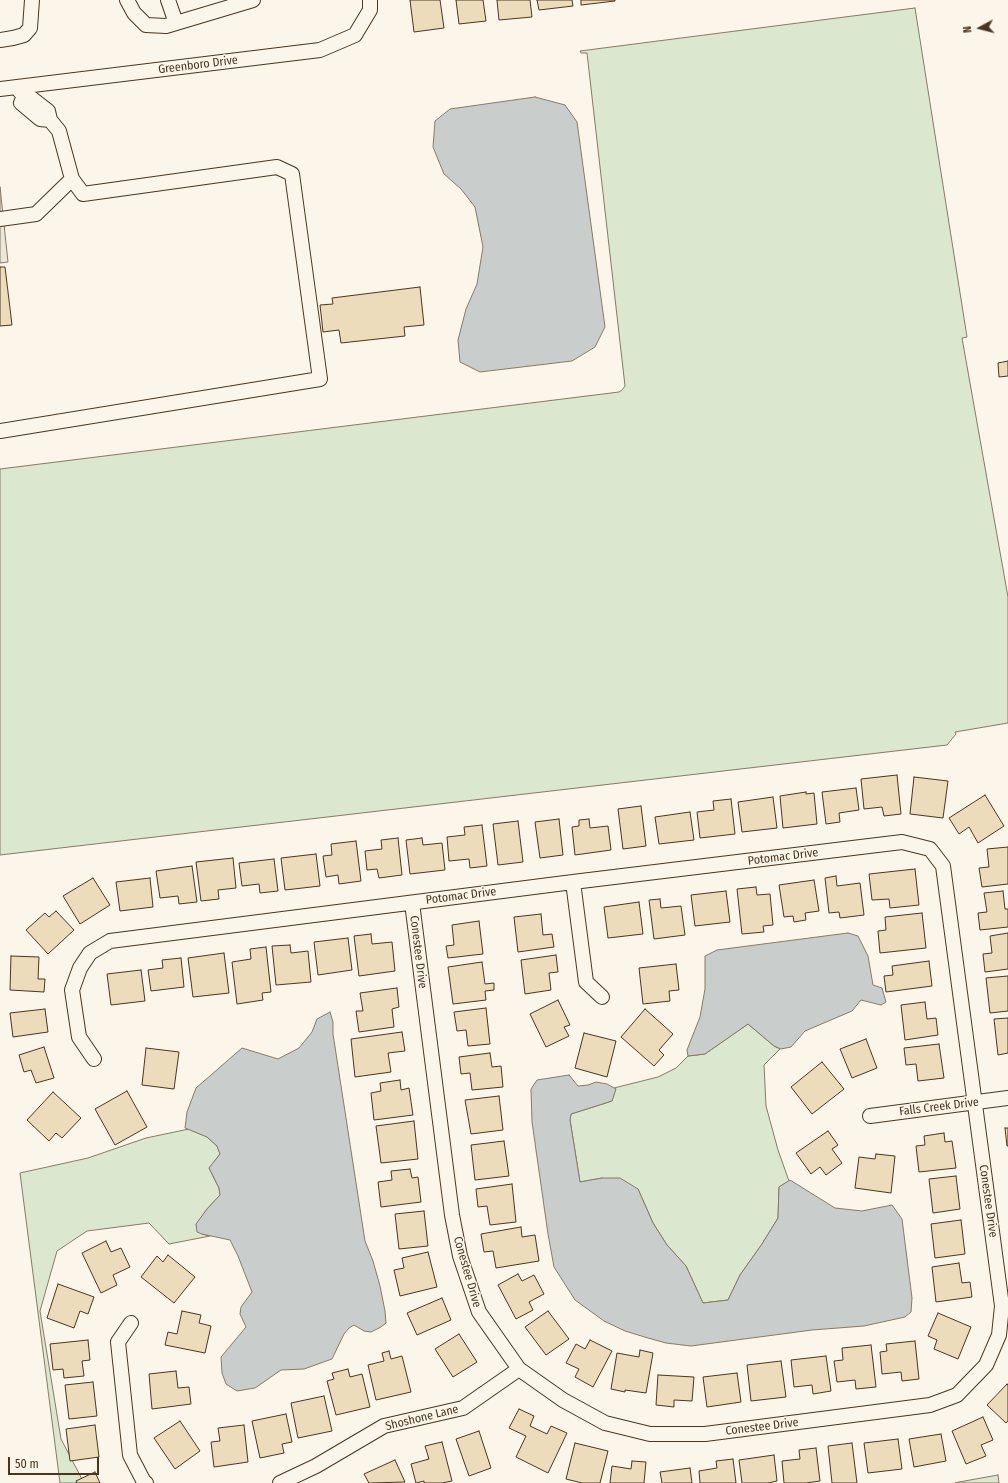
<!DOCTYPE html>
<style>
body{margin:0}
#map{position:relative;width:1008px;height:1483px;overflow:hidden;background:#fbf6e9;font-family:"Fira Sans Condensed",sans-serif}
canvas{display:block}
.north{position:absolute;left:960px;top:8px;width:40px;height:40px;-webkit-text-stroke:3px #fbf6e9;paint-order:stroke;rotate:263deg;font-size:11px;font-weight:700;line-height:16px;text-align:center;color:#4a3520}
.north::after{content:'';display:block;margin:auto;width:14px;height:18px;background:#4a3520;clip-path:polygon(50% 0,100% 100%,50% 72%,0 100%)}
.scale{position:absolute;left:8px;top:1457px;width:91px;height:18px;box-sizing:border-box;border:2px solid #4a3520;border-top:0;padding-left:5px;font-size:12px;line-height:14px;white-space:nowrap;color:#4a3520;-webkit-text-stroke:3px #fbf6e9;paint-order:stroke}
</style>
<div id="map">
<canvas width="1008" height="1483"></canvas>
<div class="north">N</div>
<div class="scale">50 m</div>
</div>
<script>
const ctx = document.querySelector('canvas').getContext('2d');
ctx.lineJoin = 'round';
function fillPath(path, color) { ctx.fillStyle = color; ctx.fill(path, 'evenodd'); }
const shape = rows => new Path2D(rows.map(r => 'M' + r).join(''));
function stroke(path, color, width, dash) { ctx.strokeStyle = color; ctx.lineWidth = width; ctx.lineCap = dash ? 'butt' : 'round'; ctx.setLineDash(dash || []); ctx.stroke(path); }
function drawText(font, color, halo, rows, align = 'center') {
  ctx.font = font + ' "Fira Sans Condensed",sans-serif'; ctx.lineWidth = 3; ctx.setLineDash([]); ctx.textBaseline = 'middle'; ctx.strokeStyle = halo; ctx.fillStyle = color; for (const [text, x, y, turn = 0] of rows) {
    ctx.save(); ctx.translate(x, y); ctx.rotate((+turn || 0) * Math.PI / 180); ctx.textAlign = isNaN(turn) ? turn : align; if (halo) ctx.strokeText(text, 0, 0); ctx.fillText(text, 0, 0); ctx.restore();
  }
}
const green = shape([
 [915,8,967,337,962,338,1008,597,1008,723,955,732,956,734,947,745,0,855,0,469,619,392,622,390,625,386,587,53,581,53,580,51,915,8],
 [748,1024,774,1046,780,1049,764,1065,766,1106,778,1150,789,1181,779,1187,778,1218,762,1244,740,1275,728,1300,703,1303,686,1266,667,1245,653,1223,638,1189,602,1178,580,1182,570,1120,571,1114,612,1101,615,1089,614,1088,658,1077,676,1068,688,1056,705,1054,748,1024],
 [189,1129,207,1137,217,1146,220,1154,209,1168,219,1188,220,1195,207,1209,196,1225,202,1234,210,1236,169,1244,149,1223,87,1231,57,1251,40,1311,61,1439,84,1483,60,1483,20,1173,88,1158,146,1138,189,1129],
 [998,1475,999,1483,955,1483,959,1482,998,1475]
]);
const parking = shape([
 [0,187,8,262,0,263,0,187]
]);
const water = shape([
 [535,97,565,105,577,122,605,327,595,347,572,361,480,372,460,362,458,340,466,309,477,284,483,247,475,207,461,189,444,174,433,147,435,121,450,109,535,97],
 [848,933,858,936,868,956,873,985,882,988,886,1002,881,1005,861,1000,852,1011,805,1031,791,1047,781,1049,774,1046,748,1024,705,1054,688,1056,687,1050,700,1017,705,989,705,956,717,950,848,933],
 [330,1012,333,1022,333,1034,365,1241,373,1261,380,1286,385,1311,386,1323,381,1327,371,1332,364,1331,354,1325,349,1328,344,1334,332,1359,304,1369,281,1370,255,1388,237,1391,226,1384,222,1373,221,1357,246,1327,240,1314,241,1307,252,1292,238,1256,230,1240,202,1234,197,1232,196,1224,207,1209,220,1195,219,1188,209,1168,220,1154,217,1146,207,1137,185,1128,187,1112,196,1088,242,1048,278,1059,299,1048,312,1032,317,1019,330,1012],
 [569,1075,578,1086,588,1085,596,1082,607,1084,616,1089,612,1101,571,1114,570,1120,580,1182,602,1178,620,1178,638,1189,653,1223,667,1245,686,1266,703,1303,728,1300,740,1275,762,1244,778,1218,779,1187,790,1180,835,1208,862,1211,892,1205,902,1219,912,1298,911,1312,905,1317,864,1326,812,1330,691,1346,666,1343,648,1338,625,1331,604,1321,575,1300,554,1267,548,1234,532,1122,531,1089,537,1080,569,1075]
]);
const building = shape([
 [410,0,440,0,444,28,414,32,410,0],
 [456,0,483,0,486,21,459,24,456,0],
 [497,0,530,0,532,17,499,20,497,0],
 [537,0,572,0,573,6,539,10,537,0],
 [581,0,615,0,615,1,581,5,581,0],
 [0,267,5,267,12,325,0,326,0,267],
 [420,287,424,325,404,327,405,336,341,343,339,330,323,332,320,305,333,304,332,298,420,287],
 [1008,361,1008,376,999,377,998,363,1008,361],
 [897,775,901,814,884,816,882,807,864,809,861,779,897,775],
 [914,777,948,781,943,818,910,814,914,777],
 [856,788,859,810,839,813,840,822,826,824,822,792,856,788],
 [806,792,806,794,814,793,817,824,783,828,780,796,806,792],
 [985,795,1004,826,978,843,969,827,959,834,949,818,985,795],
 [773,797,777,828,742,832,738,802,773,797],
 [731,799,735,834,700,838,697,812,714,810,713,801,731,799],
 [641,806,646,846,623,849,618,809,641,806],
 [690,812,694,840,659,844,655,817,690,812],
 [559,819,563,855,540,858,535,822,559,819],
 [589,819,590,828,608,826,611,850,575,855,572,827,579,826,579,820,589,819],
 [518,821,523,862,498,865,493,824,518,821],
 [482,825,487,866,470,868,469,859,449,861,447,837,465,835,464,827,482,825],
 [398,838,402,875,379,878,377,869,367,870,365,851,382,849,381,840,398,838],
 [422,838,423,845,442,843,445,870,410,874,406,840,422,838],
 [356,841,361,881,339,884,338,875,326,877,323,856,332,855,331,844,356,841],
 [1008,847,1008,884,982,887,979,868,989,867,987,849,1008,847],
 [316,854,320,886,285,890,281,858,316,854],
 [233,858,236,888,218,890,219,899,201,901,196,862,233,858],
 [274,859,278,891,260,893,259,884,242,886,239,863,274,859],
 [192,866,197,902,179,904,178,896,160,898,156,871,192,866],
 [915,869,919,905,890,908,889,899,872,900,869,874,915,869],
 [836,876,837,886,860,883,864,915,840,918,839,912,829,913,825,878,836,876],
 [93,878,110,905,80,924,63,896,93,878],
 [150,878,153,907,120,911,116,882,150,878],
 [814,880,819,911,805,913,806,920,794,922,793,916,784,917,779,885,814,880],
 [756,887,757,895,770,894,773,925,763,926,764,932,742,934,737,889,756,887],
 [726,891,730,922,695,926,691,895,726,891],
 [1003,891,1005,909,1008,909,1008,927,980,930,978,913,987,912,984,893,1003,891],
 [660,899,661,908,681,906,685,935,654,939,649,900,660,899],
 [639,902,643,934,608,938,604,907,639,902],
 [56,911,74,930,48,954,26,930,45,913,49,917,56,911],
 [922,913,926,948,880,953,878,931,886,930,885,917,922,913],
 [541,914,543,935,552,934,554,947,518,952,514,917,541,914],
 [479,921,483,954,448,958,446,946,454,945,452,925,479,921],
 [1008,933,1008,969,985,972,983,954,992,953,990,936,1008,933],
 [371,934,372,944,392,942,395,971,359,976,354,936,371,934],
 [348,938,352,970,318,975,314,942,348,938],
 [290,945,291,953,308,951,311,982,276,985,272,946,290,945],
 [266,947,271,992,262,993,263,1000,237,1004,232,962,251,959,250,949,266,947],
 [224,953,229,993,193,997,188,958,224,953],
 [556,955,558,972,549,973,551,990,525,994,521,960,556,955],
 [11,956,39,957,38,979,45,979,44,992,10,990,11,956],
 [181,958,184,987,151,991,148,970,163,968,162,960,181,958],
 [929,961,932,986,886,992,884,976,893,975,892,966,929,961],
 [482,962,485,984,494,983,494,990,485,991,486,1000,453,1004,448,967,482,962],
 [676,964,679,990,669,991,670,1001,643,1004,639,968,676,964],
 [141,970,145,1001,111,1005,107,974,141,970],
 [1008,976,1008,1011,990,1013,986,978,1008,976],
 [397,988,399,1007,392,1009,394,1027,359,1032,356,1011,363,1011,360,993,397,988],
 [558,1000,570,1025,564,1027,569,1036,546,1047,530,1014,558,1000],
 [925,1002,927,1019,936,1018,938,1035,905,1040,901,1005,925,1002],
 [486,1008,490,1044,468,1046,466,1030,457,1031,454,1012,486,1008],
 [45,1009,48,1032,13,1037,10,1013,45,1009],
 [645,1009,673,1034,659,1050,664,1055,654,1066,621,1037,645,1009],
 [1008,1018,1008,1053,998,1055,994,1019,1008,1018],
 [402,1032,405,1051,388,1053,391,1072,355,1077,351,1039,402,1032],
 [584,1033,616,1041,607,1077,575,1068,584,1033],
 [866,1039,877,1068,852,1078,840,1049,866,1039],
 [939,1044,944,1078,918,1081,916,1064,906,1065,904,1048,939,1044],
 [44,1047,54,1078,36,1083,31,1070,24,1072,19,1055,44,1047],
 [146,1048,179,1052,174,1089,142,1085,146,1048],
 [490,1053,492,1067,501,1066,503,1087,472,1090,470,1073,461,1074,459,1057,490,1053],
 [822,1062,844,1089,812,1114,791,1087,822,1062],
 [400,1080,401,1090,409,1088,413,1115,374,1120,371,1093,381,1091,380,1083,400,1080],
 [127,1091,147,1127,115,1145,95,1109,127,1091],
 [53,1092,81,1118,62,1138,56,1133,49,1141,27,1120,53,1092],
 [499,1096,503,1130,471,1134,465,1100,499,1096],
 [414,1121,418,1159,381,1163,376,1126,414,1121],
 [1005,1128,1008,1128,1008,1146,1007,1146,1005,1128],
 [828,1131,838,1145,832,1149,842,1163,826,1175,820,1167,811,1174,796,1153,828,1131],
 [944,1133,945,1142,952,1141,956,1168,919,1172,916,1146,925,1145,924,1136,944,1133],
 [504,1141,509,1176,475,1180,471,1145,504,1141],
 [876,1154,895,1156,891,1193,855,1188,859,1157,875,1159,876,1154],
 [410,1169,412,1178,418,1177,421,1202,381,1207,378,1182,392,1180,391,1171,410,1169],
 [956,1176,960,1209,933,1213,929,1179,956,1176],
 [512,1184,516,1222,490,1225,487,1206,478,1207,476,1189,512,1184],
 [424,1211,428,1246,399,1249,395,1214,424,1211],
 [961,1220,965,1254,935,1258,931,1224,961,1220],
 [521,1227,522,1237,535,1235,539,1261,496,1268,493,1251,484,1252,481,1234,521,1227],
 [106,1241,111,1252,121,1248,130,1267,113,1275,117,1285,101,1293,82,1253,106,1241],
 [428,1252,437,1287,400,1296,394,1270,404,1268,402,1258,428,1252],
 [168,1255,195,1277,174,1303,141,1277,157,1256,163,1262,168,1255],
 [959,1263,962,1283,970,1282,972,1297,936,1302,932,1267,959,1263],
 [518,1274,522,1281,534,1275,544,1294,529,1302,533,1310,516,1319,498,1285,518,1274],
 [58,1284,94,1297,88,1314,80,1311,74,1328,47,1318,58,1284],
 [442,1298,451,1320,417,1335,407,1313,442,1298],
 [182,1311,201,1315,199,1323,211,1326,205,1353,165,1345,168,1332,177,1334,182,1311],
 [548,1311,569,1339,546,1355,525,1327,548,1311],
 [938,1313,971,1327,958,1359,934,1349,937,1340,928,1336,938,1313],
 [459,1334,477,1362,453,1377,435,1349,459,1334],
 [88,1340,90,1360,82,1361,84,1376,64,1378,63,1369,53,1370,50,1344,88,1340],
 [590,1340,612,1351,593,1387,575,1377,579,1369,566,1363,576,1344,585,1349,590,1340],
 [915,1341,919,1379,902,1381,901,1372,882,1374,880,1352,887,1351,886,1344,915,1341],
 [871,1345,876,1387,856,1389,855,1380,837,1382,834,1361,843,1360,842,1348,871,1345],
 [640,1350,653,1353,646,1393,625,1390,625,1392,611,1389,617,1353,639,1357,640,1350],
 [389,1351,391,1359,402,1356,411,1392,376,1400,368,1365,384,1361,382,1353,389,1351],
 [826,1356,831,1391,813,1394,812,1385,794,1387,791,1360,826,1356],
 [781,1361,786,1397,751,1401,747,1365,781,1361],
 [348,1369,350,1377,362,1374,370,1407,336,1415,327,1381,334,1379,332,1373,348,1369],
 [176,1371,178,1388,189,1387,191,1404,152,1409,149,1374,176,1371],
 [737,1373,741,1402,707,1407,703,1377,737,1373],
 [658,1375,694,1377,692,1401,674,1400,674,1407,656,1405,658,1375],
 [93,1382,97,1416,69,1419,65,1385,93,1382],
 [1007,1384,1008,1385,1008,1421,1006,1423,987,1405,1007,1384],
 [324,1396,332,1431,298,1438,291,1403,324,1396],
 [519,1409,534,1416,530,1426,547,1434,551,1426,567,1433,548,1473,516,1457,526,1436,509,1428,519,1409],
 [286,1414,292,1442,282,1444,284,1453,260,1458,252,1421,286,1414],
 [983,1417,993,1440,981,1445,986,1456,966,1464,952,1431,983,1417],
 [180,1421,200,1451,175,1469,154,1438,180,1421],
 [95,1425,99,1457,70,1461,66,1429,95,1425],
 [244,1425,248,1462,214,1467,211,1442,220,1441,218,1428,244,1425],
 [479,1431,491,1468,469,1476,456,1439,479,1431],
 [941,1434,946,1461,914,1467,909,1439,941,1434],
 [898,1439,902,1469,868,1473,864,1443,898,1439],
 [442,1442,452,1481,442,1483,424,1483,424,1481,416,1483,411,1464,429,1459,425,1446,442,1442],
 [575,1443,608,1451,600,1483,582,1483,566,1479,575,1443],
 [852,1443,857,1483,832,1483,828,1446,852,1443],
 [816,1448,820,1481,806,1483,784,1483,782,1461,800,1459,799,1450,816,1448],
 [774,1455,777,1481,768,1483,742,1483,739,1460,774,1455],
 [733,1459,736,1483,700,1483,699,1471,717,1468,716,1461,733,1459],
 [395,1460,405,1482,369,1483,364,1474,395,1460],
 [632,1461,646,1462,644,1483,610,1483,612,1466,631,1469,632,1461],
 [690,1468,692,1483,662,1483,660,1472,690,1468],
 [95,1472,100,1483,77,1483,76,1481,95,1472]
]);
const minor = shape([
 [127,0,134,13,146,25,166,26,253,0],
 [168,0,176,23],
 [0,40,13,38,24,35,30,28,32,0],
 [0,89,320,50,355,35,370,10,370,0],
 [24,96,21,103,40,119,50,120],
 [0,219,36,214,72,179],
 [0,431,320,379,292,174,277,167,83,194,72,179,59,131,50,120,48,111,30,97,24,96,16,87],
 [573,882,586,982,602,997],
 [94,1059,79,1037,72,990,80,968,90,953,110,941,573,882,902,842,930,849,943,866,1002,1306,999,1335,986,1365,957,1395,930,1405,705,1434,650,1434,605,1423,563,1400,519,1369,479,1312,460,1256,452,1215,412,903],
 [870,1116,1008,1098],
 [131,1323,118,1342,130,1455,144,1482,146,1483],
 [280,1483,316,1466,384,1426,463,1408,519,1369]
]);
const streetNames = [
 ["Greenboro Drive",198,65,-7],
 ["Potomac Drive",783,857,-7],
 ["Potomac Drive",461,896,-7],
 ["Conestee Drive",418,952,83],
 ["Falls Creek Drive",939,1107,-7],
 ["Conestee Drive",988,1201,82],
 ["Conestee Drive",467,1272,74],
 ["Shoshone Lane",422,1418,-14],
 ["Conestee Drive",762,1427,-7]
];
fillPath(green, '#dce7d0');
stroke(green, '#887966', 1);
fillPath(parking, '#ede7d9');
stroke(parking, '#887966', 1);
fillPath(water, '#c9cecd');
stroke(water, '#887966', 1);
fillPath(building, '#ecdcbc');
stroke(building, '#4a3520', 1);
stroke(minor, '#4a3520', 16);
stroke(minor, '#fbf6e9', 14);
drawText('12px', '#4a3520', '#fbf6e9', streetNames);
</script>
